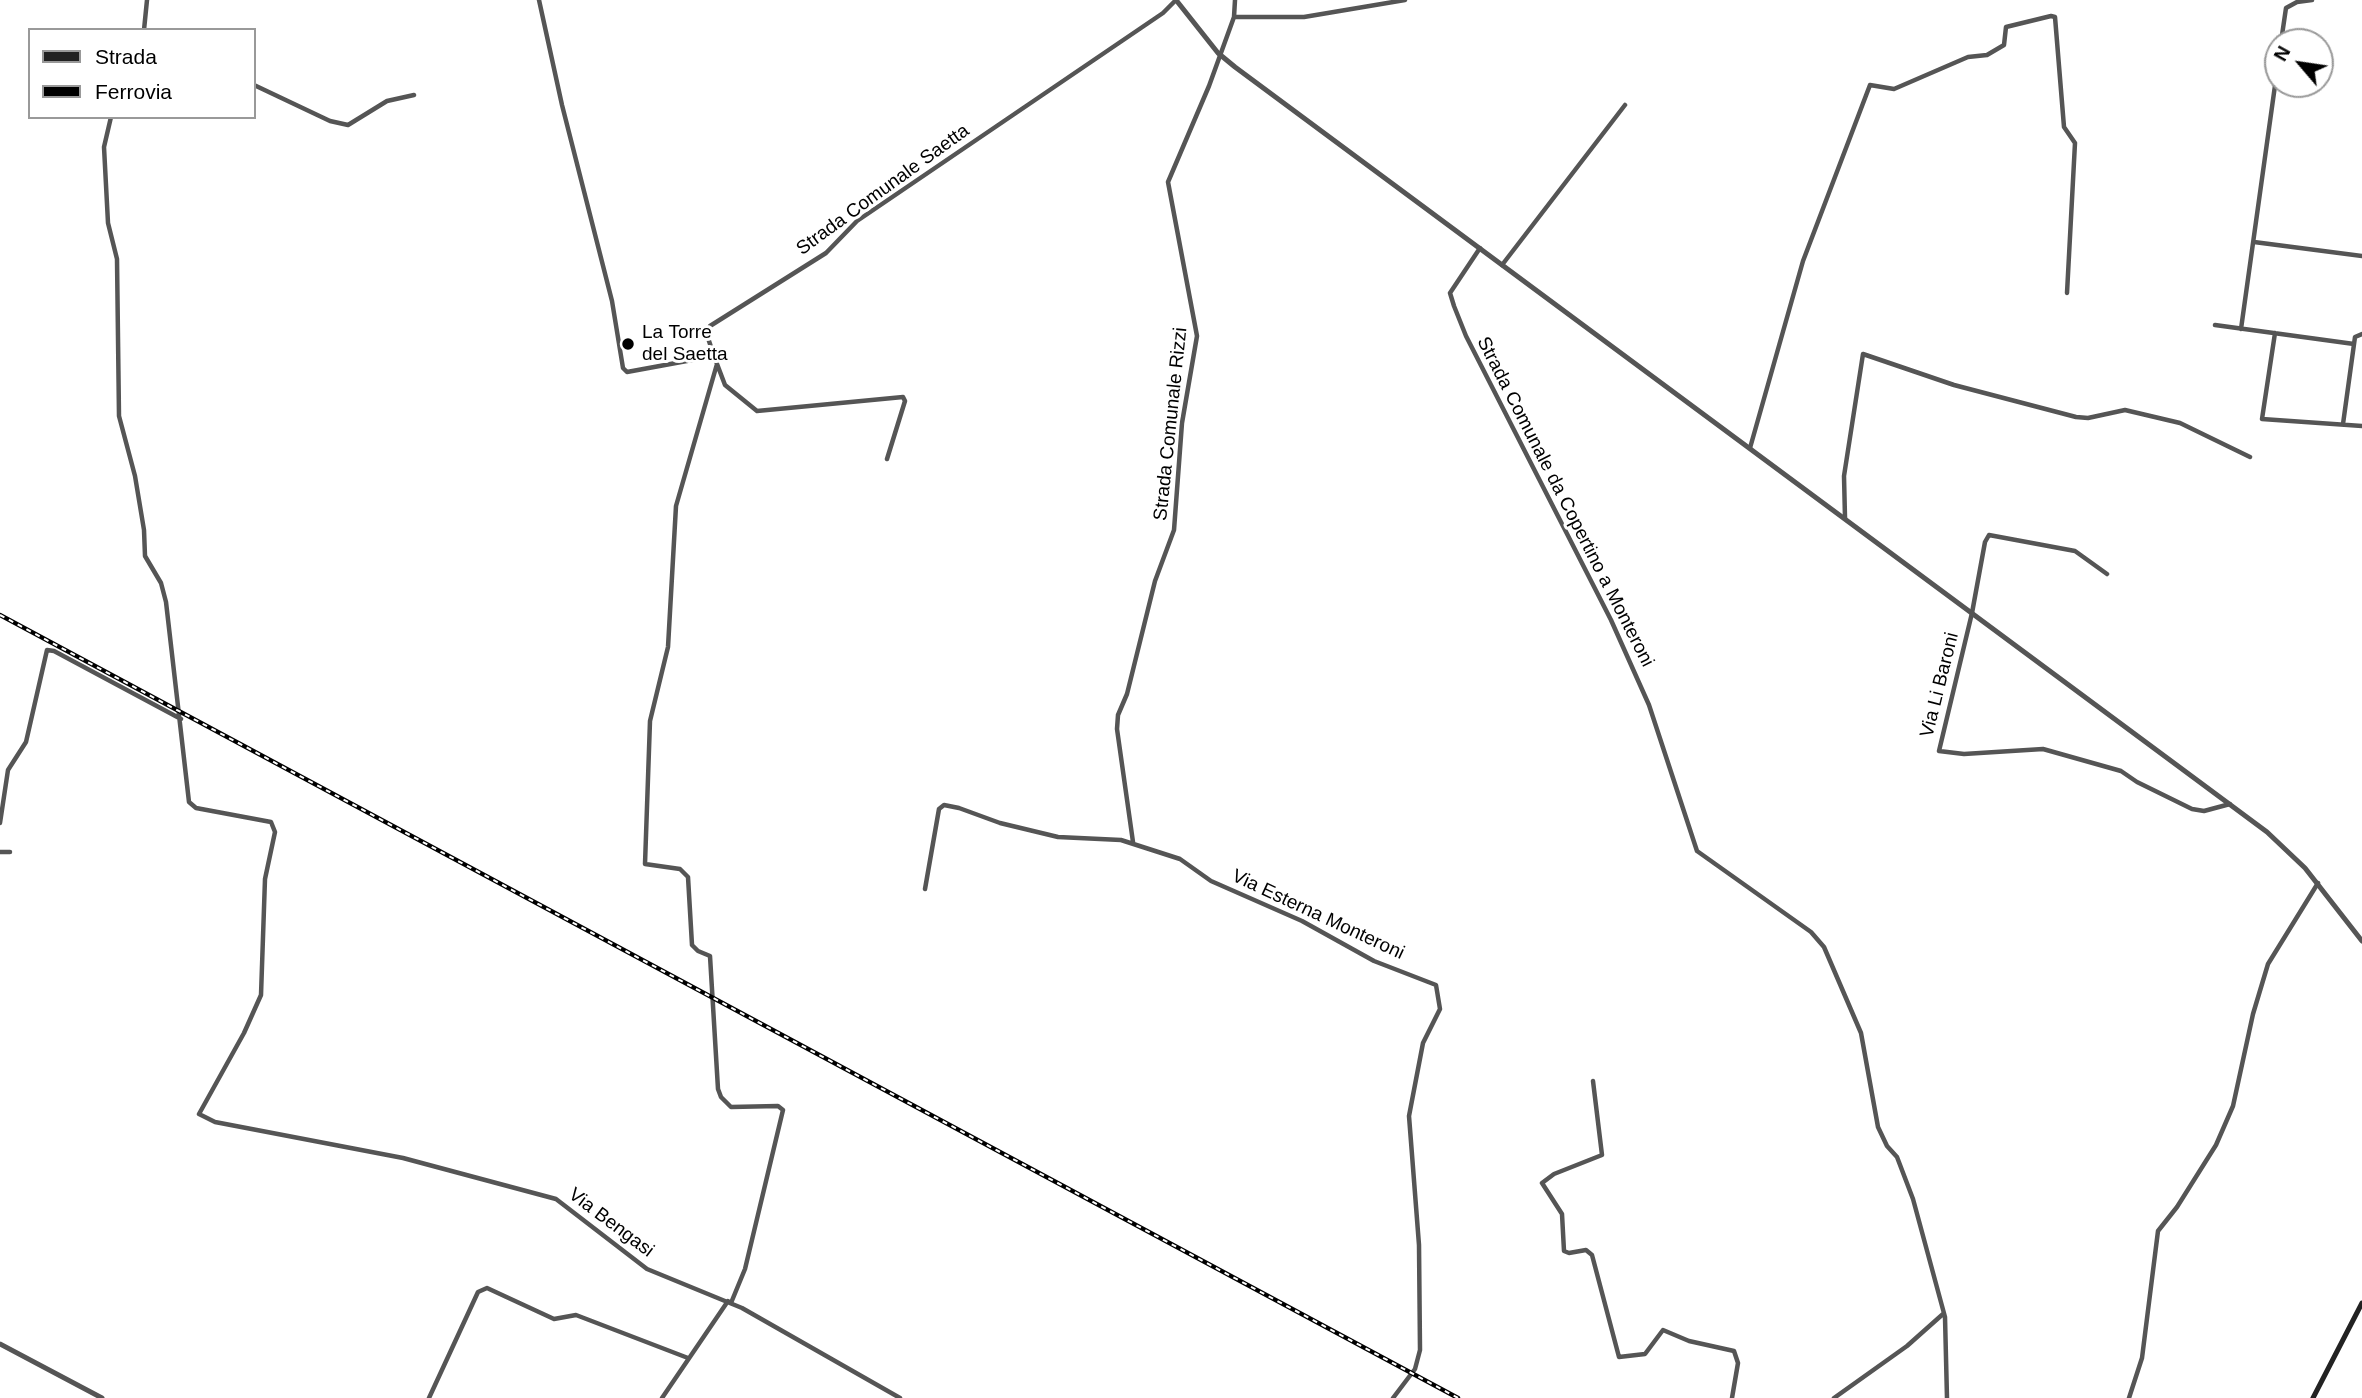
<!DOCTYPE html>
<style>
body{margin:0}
#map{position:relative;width:2362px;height:1398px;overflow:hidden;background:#fff;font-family:Arial,sans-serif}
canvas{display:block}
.legend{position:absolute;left:28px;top:28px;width:228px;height:91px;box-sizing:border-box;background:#fff;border:2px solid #999;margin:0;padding:9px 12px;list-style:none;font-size:21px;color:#000}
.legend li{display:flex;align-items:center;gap:14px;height:35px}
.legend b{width:35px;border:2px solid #999}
.north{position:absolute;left:2264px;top:28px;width:70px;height:70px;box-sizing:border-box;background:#fff;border:2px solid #999;border-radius:50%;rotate:299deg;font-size:19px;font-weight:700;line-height:28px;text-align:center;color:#000}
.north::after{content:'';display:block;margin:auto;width:24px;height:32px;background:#000;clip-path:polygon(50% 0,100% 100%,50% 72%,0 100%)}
</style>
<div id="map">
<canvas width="2362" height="1398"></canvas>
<ul class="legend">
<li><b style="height:9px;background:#222"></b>Strada</li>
<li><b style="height:9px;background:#000"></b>Ferrovia</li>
</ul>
<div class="north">N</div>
</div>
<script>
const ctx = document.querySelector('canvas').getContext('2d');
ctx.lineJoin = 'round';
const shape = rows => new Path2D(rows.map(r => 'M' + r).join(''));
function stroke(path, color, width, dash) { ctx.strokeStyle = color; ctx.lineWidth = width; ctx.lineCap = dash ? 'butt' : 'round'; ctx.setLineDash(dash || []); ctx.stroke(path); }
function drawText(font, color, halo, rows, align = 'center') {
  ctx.font = font + ' Arial,sans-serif'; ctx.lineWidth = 6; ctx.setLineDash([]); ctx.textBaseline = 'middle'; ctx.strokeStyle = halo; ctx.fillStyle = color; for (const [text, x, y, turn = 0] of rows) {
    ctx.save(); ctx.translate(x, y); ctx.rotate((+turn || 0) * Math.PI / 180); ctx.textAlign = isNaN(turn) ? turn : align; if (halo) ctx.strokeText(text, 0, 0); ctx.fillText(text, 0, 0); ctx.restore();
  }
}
const minor = shape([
 [539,0,562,105,612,301,623,368,627,372,714,356,706,332,710,326,826,253,857,221,1163,13,1176,0],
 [1234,17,1304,17,1405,0],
 [144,30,147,0],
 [2281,42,2286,8,2297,2,2312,0],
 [254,85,330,121,348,125,387,101,414,95],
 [111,117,104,147,108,223,117,259,119,416,135,476,144,530,145,556,161,583,166,602,189,802,196,808,271,822,275,832,265,879,261,995,244,1033,199,1114,215,1122,403,1158,556,1199,647,1269,742,1308,900,1398],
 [2254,242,2362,256],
 [1480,248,1450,293,1454,306,1466,336,1611,620,1649,705,1697,851,1811,932,1824,947,1861,1033,1878,1127,1887,1146,1897,1157,1913,1199,1945,1317,1947,1398],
 [1502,265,1625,105],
 [2215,325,2354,344],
 [2241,329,2278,64],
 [2275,333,2262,419,2362,426],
 [714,356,725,385,757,411,903,397,905,401,887,459],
 [717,364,676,506,668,647,650,721,645,864,680,869,688,877,692,945,698,951,710,956,718,1089,721,1097,731,1107,778,1106,783,1110,745,1269,731,1303],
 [2343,424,2355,337,2362,334],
 [1750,448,1803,261,1870,85,1894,89,1968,57,1987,55,2004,45,2006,27,2051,16,2055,17,2064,127,2075,143,2067,293],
 [1845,518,1844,476,1863,354,1954,385,2076,417,2088,418,2125,410,2180,423,2250,457],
 [2107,574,2075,551,1989,535,1985,542,1972,613,1939,751,1964,754,2043,749,2121,771,2137,782,2192,809,2204,811,2230,804],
 [0,823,8,770,26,742,47,650,54,651,181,719],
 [1133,842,1117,729,1118,715,1127,694,1155,581,1174,530,1182,423,1197,336,1168,182,1209,86,1234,17,1235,0],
 [0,852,10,852],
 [925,889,939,809,944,805,959,808,1000,823,1058,837,1121,840,1180,859,1211,881,1302,921,1374,961,1436,985,1440,1009,1423,1043,1409,1116,1419,1245,1420,1350,1415,1369,1393,1398],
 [1593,1081,1602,1155,1554,1174,1542,1183,1562,1214,1564,1251,1569,1253,1586,1250,1592,1255,1619,1357,1645,1354,1663,1330,1689,1341,1734,1351,1738,1363,1732,1398],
 [429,1398,478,1292,487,1288,554,1319,576,1315,688,1358],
 [662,1398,728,1301],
 [1834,1398,1907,1346,1943,1314],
 [2129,1398,2142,1358,2158,1231,2177,1207,2216,1145,2233,1106,2253,1014,2268,964,2318,883]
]);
const tertiary = shape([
 [1176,0,1218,53,1235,67,2267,832,2305,868,2362,941],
 [0,1344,102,1398]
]);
const secondary = shape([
 [2313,1398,2362,1303]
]);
const rail = shape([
 [0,615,1458,1398]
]);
const markers = [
 [628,344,7,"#000"]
];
const streetNames = [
 ["Strada Comunale Saetta",883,190,-36],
 ["Strada Comunale Rizzi",1171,424,-84],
 ["Strada Comunale da Copertino a Monteroni",1565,502,63],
 ["Via Li Baroni",1940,685,-76],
 ["Via Esterna Monteroni",1318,915,25],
 ["Via Bengasi",611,1223,37]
];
const poiNames = [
 ["La Torre",642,333],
 ["del Saetta",642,355]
];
stroke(minor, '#555', 4.5);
stroke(tertiary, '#555', 5);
stroke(secondary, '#222', 5);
stroke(rail, '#000', 4.5);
stroke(rail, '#fff', 2, [5]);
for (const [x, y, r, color] of markers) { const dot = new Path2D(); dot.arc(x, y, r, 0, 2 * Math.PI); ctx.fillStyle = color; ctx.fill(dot); stroke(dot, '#fff', 2.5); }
drawText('19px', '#000', '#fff', streetNames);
drawText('19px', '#000', '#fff', poiNames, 'left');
</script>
